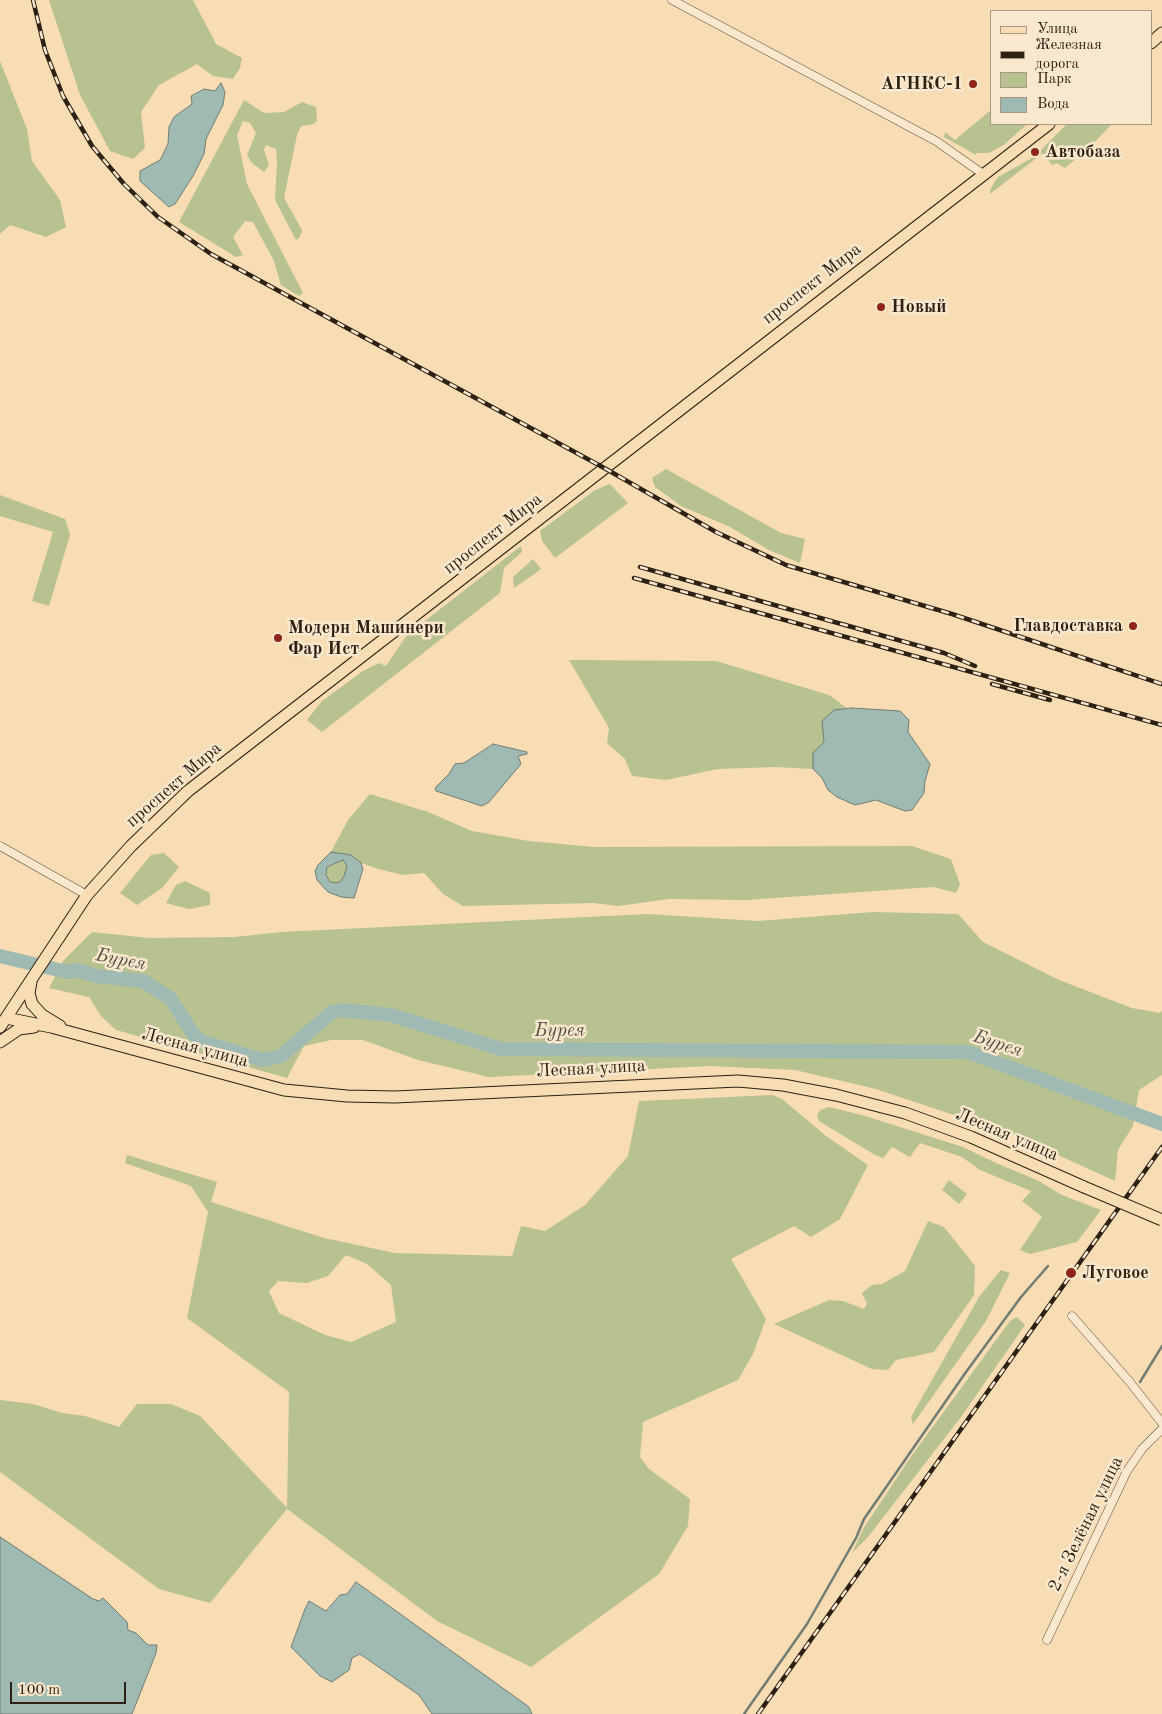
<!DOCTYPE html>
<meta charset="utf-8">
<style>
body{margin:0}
#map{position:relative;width:1162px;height:1714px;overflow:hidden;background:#f7dcb4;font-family:"Old Standard TT",serif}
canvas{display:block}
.legend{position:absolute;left:990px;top:10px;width:162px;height:115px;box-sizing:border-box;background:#fae8ce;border:1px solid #a89884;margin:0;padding:6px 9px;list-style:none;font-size:15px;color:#2d2114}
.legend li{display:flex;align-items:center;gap:10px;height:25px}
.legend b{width:25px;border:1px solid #a89884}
.scale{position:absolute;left:10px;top:1682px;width:116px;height:22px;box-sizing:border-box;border:2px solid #2d2114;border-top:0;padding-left:6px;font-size:15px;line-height:18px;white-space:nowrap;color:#2d2114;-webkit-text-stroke:4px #fae8ce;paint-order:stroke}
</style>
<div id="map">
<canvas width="1162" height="1714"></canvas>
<ul class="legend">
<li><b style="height:6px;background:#f7dcb4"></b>Улица</li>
<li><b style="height:6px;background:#2d2114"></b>Железная дорога</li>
<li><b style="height:14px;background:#b8c290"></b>Парк</li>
<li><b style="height:14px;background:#9ebab2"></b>Вода</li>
</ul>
<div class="scale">100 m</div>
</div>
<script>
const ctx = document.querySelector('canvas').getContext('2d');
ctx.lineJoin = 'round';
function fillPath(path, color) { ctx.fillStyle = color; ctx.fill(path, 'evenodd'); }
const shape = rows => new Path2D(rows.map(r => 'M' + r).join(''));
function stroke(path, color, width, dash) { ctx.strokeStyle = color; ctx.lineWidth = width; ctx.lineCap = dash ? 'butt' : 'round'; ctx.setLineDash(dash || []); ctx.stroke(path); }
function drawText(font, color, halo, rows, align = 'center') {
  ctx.font = font + ' "Old Standard TT",serif'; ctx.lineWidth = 5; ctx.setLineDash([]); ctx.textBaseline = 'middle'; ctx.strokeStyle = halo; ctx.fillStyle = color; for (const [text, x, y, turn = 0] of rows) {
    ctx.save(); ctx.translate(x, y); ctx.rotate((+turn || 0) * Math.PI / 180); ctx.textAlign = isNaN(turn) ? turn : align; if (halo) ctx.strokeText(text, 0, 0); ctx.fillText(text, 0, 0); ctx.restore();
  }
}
const green = shape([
 [49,0,193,0,216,44,242,58,240,68,233,79,213,76,197,64,159,85,141,112,145,148,133,159,110,151,80,95],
 [0,61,27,129,32,161,60,200,66,227,46,237,10,225,0,234],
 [244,100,264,113,284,112,302,102,316,107,317,121,313,124,301,126,297,135,284,198,302,230,300,237,296,240,275,200,277,162,276,149,266,145,264,150,269,165,264,172,252,163,247,155,256,133,250,123,243,121,237,135,247,184,303,293,299,296,281,285,274,261,253,222,245,221,233,237,243,255,236,257,179,222],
 [991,110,991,124,1026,125,1005,144,989,153,977,153,976,155,944,137,945,132,955,140],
 [1067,124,1112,124,1090,147,1065,168,1057,163,1052,165,1043,153,990,194,990,190,998,177,1034,157],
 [666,469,781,533,805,539,800,563,769,550,730,527,681,506,655,487,652,478],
 [610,484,628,503,555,558,542,541,540,531,595,490],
 [0,495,65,519,70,535,49,606,32,601,53,532,0,516],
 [521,546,522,552,504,568,500,593,322,732,307,720,322,701,363,671,379,663,386,666,407,635],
 [533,559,541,569,514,588,513,577],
 [569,660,716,661,829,695,848,709,834,710,824,742,813,753,813,769,775,767,718,769,666,780,632,776,625,759,607,743,609,728],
 [370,794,428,812,472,831,529,841,594,847,912,846,951,859,960,884,956,893,933,887,746,900,669,899,618,906,593,903,463,906,443,894,424,873,403,875,378,869,361,863,351,855,331,852,348,820],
 [164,853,179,867,162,888,137,905,120,893,151,855],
 [343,860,347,866,344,876,341,882,336,884,330,882,326,875,327,867],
 [185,881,210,893,210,905,189,909,166,903,176,885],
 [873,912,958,914,983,942,1059,980,1132,1008,1160,1013,1162,1011,1162,1075,1139,1090,1133,1126,1118,1150,1115,1181,1014,1135,876,1089,795,1070,709,1066,489,1077,418,1060,363,1040,331,1040,304,1046,287,1078,116,1030,101,1016,89,997,49,988,63,961,92,932,149,938,234,937,282,932,648,914,758,921],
 [773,1095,782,1099,826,1136,868,1165,840,1219,811,1237,794,1226,731,1259,766,1319,753,1354,738,1380,643,1422,640,1457,649,1469,690,1499,688,1526,659,1574,531,1667,437,1621,287,1509,210,1603,159,1589,0,1472,0,1400,33,1404,62,1413,85,1416,119,1427,137,1404,171,1404,200,1416,287,1508,289,1392,187,1318,208,1212,191,1186,125,1163,127,1155,217,1182,211,1202,324,1238,395,1253,512,1256,521,1226,545,1231,585,1205,628,1156,639,1101],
 [346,1255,367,1264,391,1285,396,1322,351,1342,325,1335,279,1313,269,1291,278,1281,307,1283,328,1276],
 [829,1107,862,1115,963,1147,996,1163,1037,1180,1062,1195,1101,1210,1077,1242,1030,1254,1020,1250,1042,1217,1022,1201,1031,1191,980,1170,962,1157,920,1143,910,1157,892,1147,883,1158,875,1155,819,1121,817,1116,820,1110],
 [949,1180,967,1194,959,1204,942,1190],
 [928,1221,944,1227,975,1266,974,1295,934,1352,896,1360,888,1370,872,1369,774,1324,829,1300,843,1301,864,1309,867,1304,862,1293,872,1285,882,1284,905,1271],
 [1001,1270,1010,1273,986,1321,913,1424,911,1417,979,1297],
 [1017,1317,1025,1325,961,1417,868,1537,852,1553,863,1529,910,1458,1010,1321]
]);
const water = shape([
 [221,83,225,92,223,105,206,139,204,154,193,176,175,204,169,207,140,181,140,171,160,160,168,144,169,127,174,117,192,104,191,96,204,89,215,91,221,83],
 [852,708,900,711,909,720,908,732,930,764,925,781,924,793,912,810,905,811,876,800,855,805,837,797,828,790,822,778,813,769,813,753,824,742,822,721,834,710,852,708],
 [493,744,527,752,527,754,518,756,521,764,489,802,482,806,436,791,435,788,449,774,455,764,464,763,493,744],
 [331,852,351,855,361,863,363,869,354,898,341,897,328,892,317,880,315,871,318,865,331,852],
 [343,860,347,866,344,876,340,882,336,883,330,882,326,875,327,867,343,860],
 [0,1537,93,1599,99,1601,103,1598,127,1622,128,1630,136,1633,148,1645,157,1645,156,1653,132,1714,0,1714,0,1537],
 [356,1582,529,1707,532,1714,432,1714,419,1695,360,1654,352,1658,349,1670,332,1682,320,1676,291,1647,305,1609,309,1601,326,1611,340,1595,347,1594,356,1582]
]);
const stream = shape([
 [1140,1382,1162,1346],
 [744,1714,807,1624,856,1538,864,1519,966,1372,1021,1297,1048,1266]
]);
const river = shape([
 [0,956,67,972,77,970,96,976,143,981,170,998,194,1035,200,1041,262,1060,281,1056,332,1012,342,1010,391,1015,501,1049,968,1052,1162,1124]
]);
const street = shape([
 [672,0,936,141,983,174],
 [0,846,87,895],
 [1072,1316,1129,1381,1162,1423],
 [1047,1640,1127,1471,1142,1449,1162,1429]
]);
const primary = shape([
 [1151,43,1162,33],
 [31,982,29,993,32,1004,42,1015,60,1026],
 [6,1018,51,1027,284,1090,347,1096,395,1097,738,1081,783,1085,836,1095,905,1113,971,1137,1084,1187],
 [0,1027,87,895,131,846,188,791,1049,124],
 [0,1042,19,1029,34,1027]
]);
const rail = shape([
 [33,0,45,50,63,96,92,146,124,184,158,217,211,254,606,469,716,532,786,565,952,614,1162,684],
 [640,567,944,653,975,666],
 [634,578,1162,725],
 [992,684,1050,700],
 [758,1714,1162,1147]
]);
const primaryBridge = shape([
 [1084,1187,1162,1220]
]);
const markers = [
 [973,84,5,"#8f2418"],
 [1035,152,5,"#8f2418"],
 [881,307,5,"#8f2418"],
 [1133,626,5,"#8f2418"],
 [278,638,5,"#8f2418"],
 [1071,1273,6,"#8f2418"]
];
const poiNames = [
 ["АГНКС-1",963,84,"right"],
 ["Автобаза",1045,152],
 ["Новый",891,307],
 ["Главдоставка",1123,626,"right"],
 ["Модерн Машинери",288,628],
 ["Фар Ист",288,649],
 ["Луговое",1082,1273]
];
const streetNames = [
 ["проспект Мира",812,284,-38],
 ["проспект Мира",493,534,-38],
 ["проспект Мира",174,785,-41],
 ["Лесная улица",195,1048,15],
 ["Лесная улица",591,1069,-3],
 ["Лесная улица",1007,1135,23],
 ["2-я Зелёная улица",1086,1524,-64]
];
const waterNames = [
 ["Бурея",121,960,11],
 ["Бурея",560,1031],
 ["Бурея",998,1044,18]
];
fillPath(green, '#b8c290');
fillPath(water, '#9ebab2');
stroke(water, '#717d73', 1);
stroke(stream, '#717d73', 2.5);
stroke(river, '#9ebab2', 14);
stroke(street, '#60503c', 9);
stroke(primary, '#2d2114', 13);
stroke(street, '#fae8ce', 8);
stroke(primary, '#f7dcb4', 11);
stroke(rail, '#2d2114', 4.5);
stroke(rail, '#fae8ce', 2.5, [8]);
stroke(primaryBridge, '#2d2114', 13, []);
stroke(primaryBridge, '#f7dcb4', 11);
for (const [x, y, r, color] of markers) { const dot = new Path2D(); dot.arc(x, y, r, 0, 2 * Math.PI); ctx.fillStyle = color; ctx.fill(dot); stroke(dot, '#fae8ce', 2); }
drawText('bold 18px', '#2d2114', '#fae8ce', poiNames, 'left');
drawText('18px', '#2d2114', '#fae8ce', streetNames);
drawText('italic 19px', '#4f4f43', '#fae8ce', waterNames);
</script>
